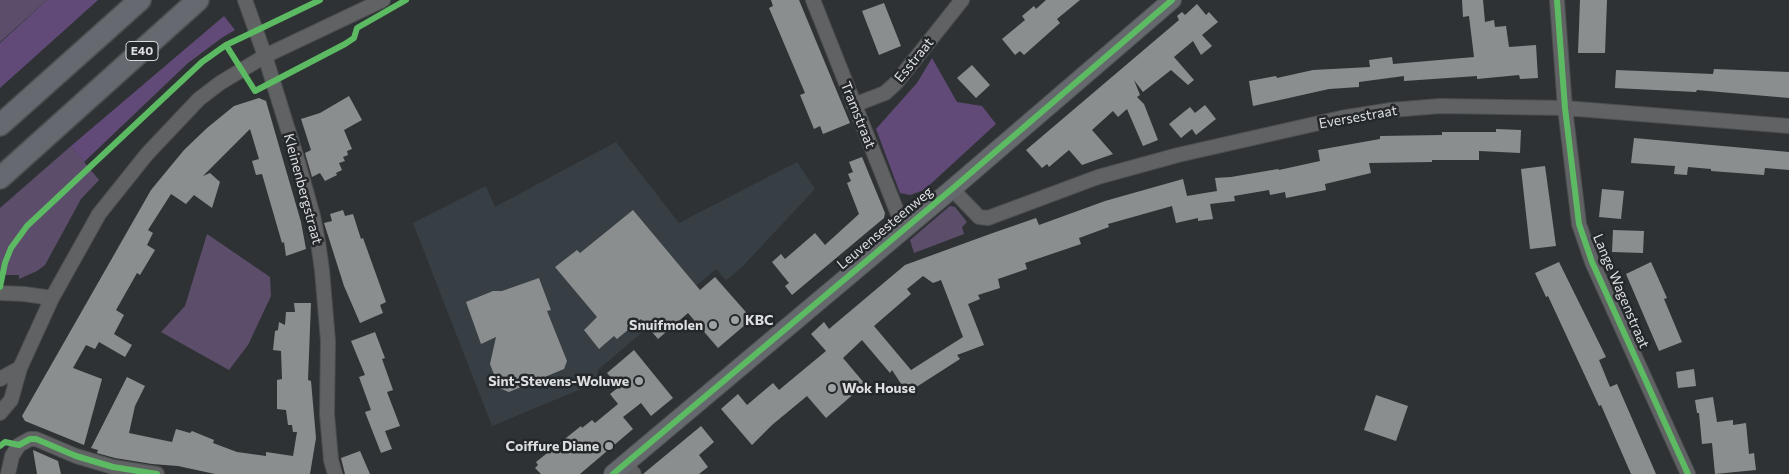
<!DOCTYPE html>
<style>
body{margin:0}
canvas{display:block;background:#2f3234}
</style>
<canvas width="1789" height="474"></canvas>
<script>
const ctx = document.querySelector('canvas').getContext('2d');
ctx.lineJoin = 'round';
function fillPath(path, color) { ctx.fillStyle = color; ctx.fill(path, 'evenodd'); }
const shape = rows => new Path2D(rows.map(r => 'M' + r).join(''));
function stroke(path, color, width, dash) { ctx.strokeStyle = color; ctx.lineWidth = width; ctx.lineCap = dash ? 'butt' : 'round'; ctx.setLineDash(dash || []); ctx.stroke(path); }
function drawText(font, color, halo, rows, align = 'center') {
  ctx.font = font + ' Commissioner,sans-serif'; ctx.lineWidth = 5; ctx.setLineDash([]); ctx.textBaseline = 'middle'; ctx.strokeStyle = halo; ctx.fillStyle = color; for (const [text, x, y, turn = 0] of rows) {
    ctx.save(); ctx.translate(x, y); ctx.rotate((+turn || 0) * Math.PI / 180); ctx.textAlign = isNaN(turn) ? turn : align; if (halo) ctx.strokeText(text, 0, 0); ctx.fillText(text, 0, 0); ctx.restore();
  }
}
const built = shape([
 [616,142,679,223,797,162,815,189,740,269,726,280,716,269,598,370,598,382,492,426,413,223,486,186,495,207]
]);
const green = shape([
 [0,0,47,0,0,42],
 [71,146,99,180,81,199,45,265,37,271,19,279,19,275,6,275,0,273,0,208],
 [950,206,955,207,967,222,962,227,964,234,914,253,910,240],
 [207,234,270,277,271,296,248,345,229,370,161,332,185,306]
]);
const forest = shape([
 [47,0,98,0,0,88,0,43],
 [224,16,235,30,223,37,188,63,84,162,71,146],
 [932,58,957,102,982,106,996,124,924,190,910,195,900,193,876,129,917,83]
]);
const building = shape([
 [771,0,799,0,850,123,823,134,820,126,814,129,800,95,805,93,769,8,773,6],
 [1046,0,1080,0,1057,19,1060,23,1024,55,1020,51,1015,55,1002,39,1025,20,1022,16,1034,6,1036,9],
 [1462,0,1483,0,1485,22,1494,20,1495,27,1506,26,1509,47,1536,45,1538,78,1520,79,1519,75,1477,79,1477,76,1404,81,1404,76,1359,82,1359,87,1329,89,1253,106,1249,81,1276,76,1277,78,1313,70,1370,67,1369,60,1392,57,1393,64,1474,57,1469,16,1463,17],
 [1580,0,1607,0,1605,53,1578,53],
 [884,3,901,46,879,55,862,11],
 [1197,4,1206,15,1209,12,1218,22,1202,35,1212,46,1201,55,1193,41,1174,57,1194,80,1188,85,1171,70,1143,92,1134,80,1140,95,1137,97,1144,104,1158,140,1143,146,1127,109,1118,117,1113,111,1092,130,1113,154,1082,165,1069,150,1049,167,1047,164,1042,168,1026,150,1179,20,1177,16,1182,12,1185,15],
 [972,65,990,85,976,98,957,78],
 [1714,69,1789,72,1789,98,1697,90,1696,92,1615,88,1616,70,1713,74],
 [349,96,362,120,344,130,352,149,347,151,348,155,343,157,345,161,339,163,342,170,336,173,337,175,325,181,320,173,312,177,305,153,311,150,301,119,320,113],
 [259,98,266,101,301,222,306,249,286,256,284,242,282,243,262,174,256,175,252,161,259,159,250,129,203,176,210,173,220,182,212,208,194,195,186,204,171,194,148,230,153,233,147,245,155,250,140,275,137,273,116,310,124,315,114,334,132,345,125,357,99,342,95,349,86,345,73,368,102,379,84,445,25,421,22,416,151,190,184,150,207,128,234,106],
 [1205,105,1216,119,1196,135,1192,129,1181,138,1169,124,1190,107,1195,113],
 [1496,129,1521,130,1520,153,1479,151,1479,160,1432,160,1432,162,1369,163,1371,173,1325,184,1326,190,1286,198,1285,192,1270,195,1269,190,1234,196,1235,201,1210,204,1213,219,1198,221,1198,218,1176,223,1172,206,1108,224,1109,227,1079,238,1081,244,1025,263,1027,269,998,279,1000,288,978,295,980,299,968,304,984,345,957,355,960,359,907,393,892,370,890,373,862,340,843,358,865,384,826,418,807,396,772,425,752,445,721,409,738,394,747,405,773,383,779,390,826,351,811,334,824,322,829,329,905,265,990,234,1036,218,1039,225,1105,201,1183,179,1187,196,1217,191,1215,178,1231,177,1278,169,1279,170,1320,161,1318,150,1380,139,1380,136,1442,135,1442,132,1496,132],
 [923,276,933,283,941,280,963,337,911,370,874,326,911,294,907,289],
 [1634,138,1789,152,1789,170,1765,168,1764,175,1711,171,1711,169,1688,167,1687,175,1674,174,1675,166,1631,163],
 [862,157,885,213,884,218,792,295,785,286,789,283,772,262,781,254,785,259,815,233,825,245,859,214,847,183,851,181,848,174,853,172,849,162],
 [1545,166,1556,246,1530,249,1521,169],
 [1602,189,1624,191,1621,219,1599,217],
 [343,210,345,216,353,214,361,239,363,238,386,302,380,305,383,313,360,323,344,286,324,223,332,221,330,214],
 [633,210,700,290,715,277,752,319,718,348,688,313,658,339,641,319,617,339,614,336,599,349,584,330,597,317,555,267,577,250,580,253],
 [1613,230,1644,231,1643,253,1612,252],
 [1559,262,1606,357,1599,360,1610,387,1617,384,1656,474,1631,474,1601,405,1599,406,1548,296,1546,297,1535,273],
 [1651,262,1667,298,1664,299,1682,342,1659,351,1626,274],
 [539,278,551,310,547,311,567,361,564,369,509,392,499,388,490,364,496,337,481,344,466,302,493,291,502,291],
 [294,303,311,303,308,380,311,381,316,438,310,474,215,474,178,466,152,464,115,458,97,453,98,450,91,448,127,377,145,386,135,406,129,433,172,442,176,429,190,433,192,431,214,440,213,443,237,452,266,456,266,452,293,456,297,432,293,432,292,425,288,425,286,410,277,409,277,380,282,379,281,351,273,350,275,331,278,330,279,322,285,325,286,312,295,312],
 [375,332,385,358,382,359,393,390,387,392,400,426,385,431,392,449,381,453,365,412,371,410,359,377,365,375,351,341],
 [634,350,673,398,651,416,641,403,623,417,633,429,580,474,541,474,535,468,538,465,536,462,581,426,582,428,592,420,595,423,618,404,610,394,619,387,607,373],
 [1694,369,1696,386,1678,388,1676,372],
 [1376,395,1408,406,1396,441,1364,430],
 [1713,397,1717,422,1733,420,1733,425,1746,423,1749,454,1754,453,1756,470,1715,474,1712,443,1702,444,1699,413,1697,413,1695,400],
 [701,426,714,442,699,455,708,467,699,474,643,474],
 [33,450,58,461,61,474,37,474],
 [360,451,370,474,345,474,341,458]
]);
const minor = shape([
 [245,0,265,56,298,162,313,216,318,242,322,270,328,341,327,414,331,460,335,474],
 [813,0,904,229],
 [1557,0,1565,108,1579,224,1592,262,1688,474],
 [854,105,885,93,896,83,962,0],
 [952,189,979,217,988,218,1098,177,1178,155,1341,118,1391,110,1440,106,1565,108,1789,126],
 [0,293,24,294,52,298],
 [0,379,20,368],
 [0,413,11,400,20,368,52,298,99,214,147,154,199,99,220,83,265,56,383,0],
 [625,464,634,474],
 [8,474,12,456,19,445,30,439,36,439,76,456,113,467,157,474]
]);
const major = shape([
 [613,474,952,189,1172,0]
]);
const highway = shape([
 [0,125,140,0],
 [0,178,198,0]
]);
const cycleway = shape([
 [1557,0,1565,108,1579,224,1592,262,1688,474],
 [226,45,255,91,345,44,354,38,357,28,406,0],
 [0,287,5,263,11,248,27,226,202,62,226,45,245,36,320,0],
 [0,446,5,442,19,445,30,439,36,439,76,456,113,467,157,474],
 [613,474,952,189,1172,0]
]);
const markers = [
 [735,320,5,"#9fa2a4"],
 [713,325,5,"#9fa2a4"],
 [639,381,5,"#9fa2a4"],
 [832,388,5,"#9fa2a4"],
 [609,446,5,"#9fa2a4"]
];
const shields = [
 [142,51,32]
];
const shieldNames = [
 ["E40",142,51]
];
const streetNames = [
 ["Esstraat",914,60,-51],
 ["Tramstraat",858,115,68],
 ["Eversestraat",1358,117,-10],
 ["Kleinenbergstraat",303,189,75],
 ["Leuvensesteenweg",885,228,-40],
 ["Lange Wagenstraat",1621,291,67]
];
const poiNames = [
 ["KBC",745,320,"left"],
 ["Snuifmolen",703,325],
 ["Sint-Stevens-Woluwe",629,381],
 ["Wok House",842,388,"left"],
 ["Coiffure Diane",599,446]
];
fillPath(built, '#373f44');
fillPath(green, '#5c4d6a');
fillPath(forest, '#614a77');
fillPath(building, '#8b8e8f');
stroke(minor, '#4c4e4f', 16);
stroke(major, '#4c4e4f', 20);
stroke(highway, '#4c4e4f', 24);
stroke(minor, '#606264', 14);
stroke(major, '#65686c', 18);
stroke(highway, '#666970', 21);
stroke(cycleway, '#5cba63', 6);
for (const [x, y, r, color] of markers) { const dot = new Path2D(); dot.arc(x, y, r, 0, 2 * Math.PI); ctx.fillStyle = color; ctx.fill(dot); stroke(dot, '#25282b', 2); }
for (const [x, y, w] of shields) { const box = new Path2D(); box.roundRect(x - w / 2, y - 9.5, w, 19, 4); ctx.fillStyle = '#25282b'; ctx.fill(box); stroke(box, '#dcdee0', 1); }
drawText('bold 12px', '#dcdee0', null, shieldNames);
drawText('14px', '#dcdee0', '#25282b', streetNames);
drawText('bold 14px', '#dcdee0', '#25282b', poiNames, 'right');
</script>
